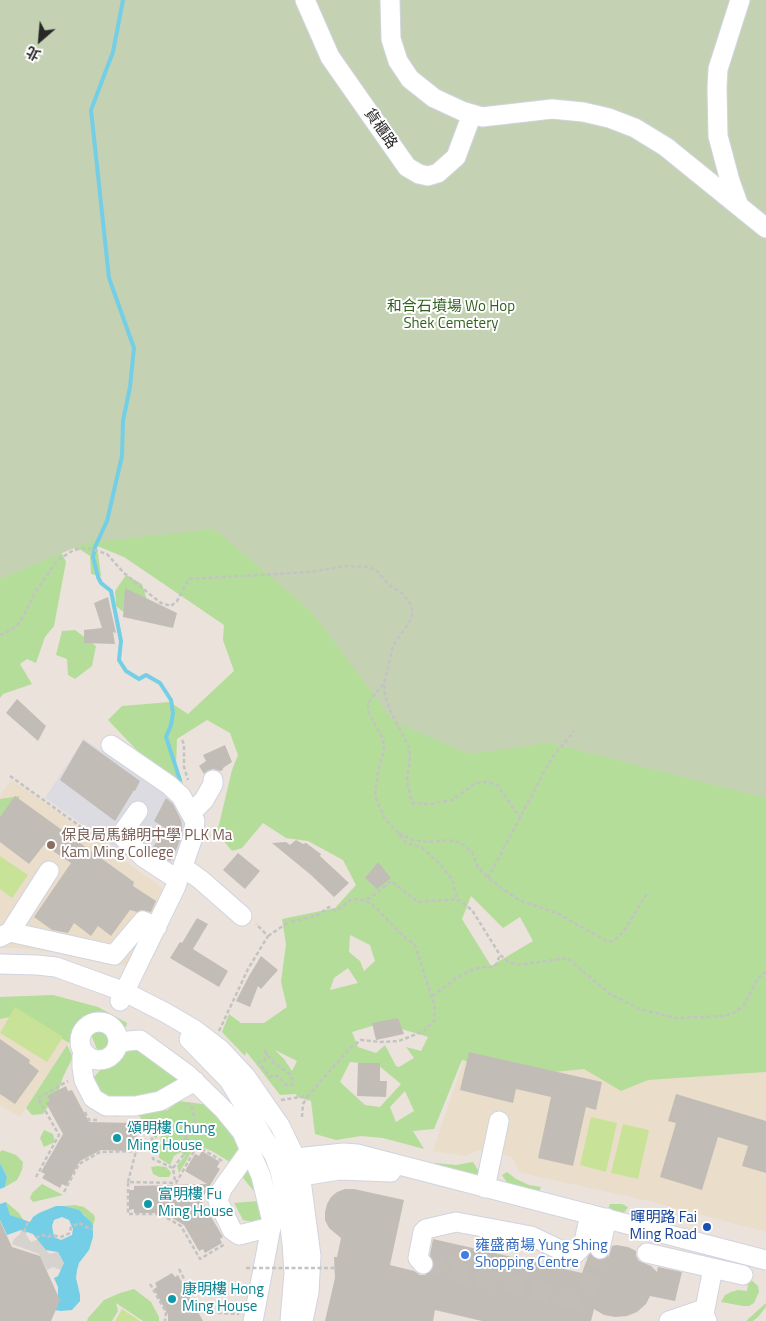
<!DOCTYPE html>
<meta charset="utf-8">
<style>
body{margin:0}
#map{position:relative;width:766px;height:1321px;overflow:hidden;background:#eae2db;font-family:"Titillium Web","Noto Sans TC",sans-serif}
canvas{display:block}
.north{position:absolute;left:15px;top:15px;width:50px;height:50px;-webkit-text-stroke:4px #fff;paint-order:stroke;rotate:207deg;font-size:14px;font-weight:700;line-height:20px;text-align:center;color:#282828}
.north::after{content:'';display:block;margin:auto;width:18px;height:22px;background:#282828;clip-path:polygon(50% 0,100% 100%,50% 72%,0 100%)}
</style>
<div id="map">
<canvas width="766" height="1321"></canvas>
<div class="north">北</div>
</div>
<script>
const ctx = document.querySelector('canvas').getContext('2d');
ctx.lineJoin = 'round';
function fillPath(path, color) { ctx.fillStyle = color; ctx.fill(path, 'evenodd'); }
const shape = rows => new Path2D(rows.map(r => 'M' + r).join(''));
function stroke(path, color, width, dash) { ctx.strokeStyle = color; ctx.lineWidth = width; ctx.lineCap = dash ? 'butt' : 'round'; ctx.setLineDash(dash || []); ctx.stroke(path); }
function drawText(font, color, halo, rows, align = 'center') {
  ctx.font = font + ' "Titillium Web","Noto Sans TC",sans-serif'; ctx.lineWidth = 4; ctx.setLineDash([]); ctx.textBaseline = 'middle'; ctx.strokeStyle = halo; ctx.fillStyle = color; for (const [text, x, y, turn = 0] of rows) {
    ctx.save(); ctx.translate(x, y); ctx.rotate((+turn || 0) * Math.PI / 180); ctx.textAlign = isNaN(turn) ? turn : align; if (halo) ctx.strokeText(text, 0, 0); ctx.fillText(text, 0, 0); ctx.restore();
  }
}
const industrial = shape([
 [84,739,169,797,180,811,185,825,185,837,168,870,164,882,45,798]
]);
const education = shape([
 [11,780,44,802,161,887,164,893,131,960,126,965,115,966,60,953,19,948,0,948,0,796],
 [0,1002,73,1036,20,1117,0,1105],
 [468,1048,673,1078,766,1072,766,1232,645,1200,521,1173,511,1157,479,1150,465,1156,433,1151]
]);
const green = shape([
 [0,472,766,538,766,1072,648,1080,621,1091,584,1069,525,1075,462,1060,434,1129,413,1131,424,1149,383,1138,361,1136,336,1140,315,1134,311,1101,297,1097,296,1094,280,1095,249,1055,246,1052,245,1056,222,1032,229,1014,241,1023,264,1023,287,1007,281,982,286,944,282,919,335,908,356,885,343,860,308,841,286,838,263,823,242,848,232,851,217,833,232,770,238,755,230,733,207,720,177,739,176,766,186,791,148,762,108,720,122,706,170,702,188,714,234,671,223,640,224,625,124,557,97,546,101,576,91,574,90,556,81,550,58,545,66,562,54,626,45,637,36,663,27,659,20,664,32,684,3,694,0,698],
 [471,896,503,928,520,917,533,941,491,966,462,919],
 [350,935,370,945,375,961,364,971,360,961,349,952],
 [348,968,358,983,330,990,334,978],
 [382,1023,428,1037,421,1051,406,1047,414,1058,399,1067,396,1066,385,1045,376,1053,358,1047,352,1032],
 [275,1050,297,1061,292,1071,284,1059],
 [350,1062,378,1065,401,1084,380,1107,365,1105,340,1082],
 [405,1091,414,1111,396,1122,390,1107],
 [126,575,142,584,150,610,122,611,116,606,115,591],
 [75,630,96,646,92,666,75,679,68,675,67,659,56,655,62,631],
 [20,796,0,832,0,799],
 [53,995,98,1007,127,1023,126,1027,114,1025,111,1040,104,1051,97,1049,85,1021,81,1024,84,1034,75,1046,42,1028,15,1016,0,1019,0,997],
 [67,1045,73,1057,63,1077,59,1090,43,1114,32,1115,26,1108],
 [165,1046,184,1059,192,1070,178,1078,178,1089,167,1098,166,1111,179,1101,210,1105,221,1101,238,1105,257,1135,283,1196,262,1200,247,1183,233,1164,212,1151,193,1144,191,1149,194,1148,179,1173,177,1166,185,1156,181,1152,174,1156,170,1165,159,1158,162,1124,156,1139,134,1109,130,1110,117,1117,96,1101,92,1079,104,1066,111,1064,127,1050,134,1049,152,1054],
 [44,1130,53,1134,55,1142,44,1147,40,1138],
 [2,1150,16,1155,23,1162,22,1170,17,1180,5,1187,7,1177,0,1163,0,1152],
 [473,1162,481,1175,469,1178,435,1167,435,1163,456,1165],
 [158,1166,166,1167,169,1170,171,1173,169,1177,159,1177,153,1174,151,1167],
 [507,1172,516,1179,529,1185,541,1187,538,1194,509,1186,502,1175],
 [42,1184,63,1195,33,1202,30,1198,32,1193],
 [258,1201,267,1217,257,1223,243,1220,234,1203],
 [6,1202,19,1213,24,1221,10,1215],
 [610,1204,622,1204,628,1207,622,1216,607,1212],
 [75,1205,84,1207,94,1215,95,1218,93,1226,84,1214,64,1206],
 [749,1278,758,1286,759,1292,754,1303,749,1306,743,1306,721,1302,725,1295,731,1292,738,1290,747,1291],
 [134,1289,151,1302,159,1317,159,1321,143,1321,116,1303,118,1311,112,1321,87,1321,88,1318,104,1300,120,1293],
 [766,1303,766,1307,758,1317,753,1321,746,1321]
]);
const cemetery = shape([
 [0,0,766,0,766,798,549,743,470,754,394,722,311,611,214,529,86,543,0,579]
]);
const pitch = shape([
 [0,856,28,875,12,898,0,889],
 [15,1007,63,1037,47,1062,0,1033],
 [591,1117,617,1123,606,1172,580,1165],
 [623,1124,649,1130,638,1179,611,1173],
 [122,1309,140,1321,115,1321]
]);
const plaza = shape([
 [21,1229,27,1232,26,1235,31,1242,39,1239,49,1254,58,1252,64,1263,61,1270,53,1267,47,1270,39,1254,12,1244,14,1239,20,1234]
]);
const water = shape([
 [0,1163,7,1177,5,1187,0,1189],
 [6,1202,10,1215,30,1222,33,1217,39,1213,56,1206,64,1206,79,1210,91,1222,93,1226,93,1237,89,1250,79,1263,77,1270,76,1278,80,1295,80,1301,72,1310,61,1311,54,1310,58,1302,58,1287,54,1278,58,1276,64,1263,58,1252,46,1250,33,1234,21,1230,7,1235,0,1220,0,1204],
 [62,1217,69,1220,73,1229,72,1235,61,1240,54,1237,52,1226,54,1220]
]);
const stream = shape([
 [123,0,113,52,91,110,109,278,134,348,130,387,123,421,122,456,107,521,95,547,93,557,98,577,101,583,111,591,121,641,119,660,126,671,139,679,146,675,160,683,171,700,173,713,171,725,166,737,180,780]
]);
const building = shape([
 [125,588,177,613,173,628,123,617],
 [108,597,116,633,113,632,115,644,84,643,84,630,102,628,94,603],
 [17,699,46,726,38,741,6,713],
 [83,740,140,781,135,791,134,790,115,821,60,780],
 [225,745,232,762,223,768,223,770,220,771,213,769,207,771,204,774,199,766,206,761,203,755],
 [15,796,134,882,133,886,156,901,151,912,141,910,137,912,130,910,111,936,98,926,91,936,74,923,68,933,52,930,34,917,71,863,44,845,29,864,0,842,0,817],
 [166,798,173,804,181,820,182,827,182,834,177,848,170,861,152,849,165,828,154,821],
 [296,840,303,844,306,843,321,854,320,856,349,883,334,897,311,875,272,843,286,842,290,845],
 [238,853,260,871,245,889,223,870],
 [378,862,391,878,377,889,365,878],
 [197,918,208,924,193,949,228,971,219,987,170,958,180,942,182,943],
 [261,956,278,970,261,989,258,986,250,1007,236,1001,249,976],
 [398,1018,404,1034,376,1040,372,1023],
 [0,1039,30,1060,29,1063,39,1071,15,1104,0,1094],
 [469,1052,602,1082,596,1110,586,1107,573,1166,538,1158,551,1097,516,1089,513,1103,460,1090],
 [358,1063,380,1063,380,1081,387,1081,386,1097,357,1096],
 [66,1086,68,1091,72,1090,89,1122,132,1123,132,1127,137,1127,136,1147,132,1147,131,1151,101,1150,80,1161,66,1186,62,1184,60,1188,42,1178,45,1174,41,1172,63,1134,46,1103,50,1101,47,1096],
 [676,1094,766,1121,766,1173,742,1166,748,1146,718,1137,702,1190,660,1177,676,1123,668,1121],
 [202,1151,220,1162,217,1167,220,1169,201,1200,223,1237,220,1239,222,1243,205,1253,203,1249,199,1251,184,1225,164,1213,134,1213,134,1209,129,1210,129,1190,134,1190,134,1186,207,1184,185,1171,195,1154,199,1156],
 [345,1189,354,1189,404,1200,390,1265,414,1271,420,1275,425,1275,430,1273,434,1267,434,1262,430,1255,433,1239,582,1273,586,1262,591,1256,597,1260,604,1260,609,1256,612,1246,616,1245,628,1247,636,1251,636,1256,639,1261,651,1266,657,1272,658,1267,682,1272,675,1301,650,1296,646,1304,637,1312,627,1316,615,1317,604,1315,594,1309,591,1321,482,1321,435,1310,433,1321,325,1321,335,1278,334,1257,337,1257,341,1238,329,1228,325,1220,325,1212,327,1204,331,1197,337,1192],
 [0,1221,12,1247,40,1256,60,1300,51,1321,0,1321],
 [172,1273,175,1277,178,1275,203,1321,168,1321,168,1315,154,1289,157,1287,155,1283]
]);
const minorTunnel = shape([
 [423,1264,572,1299,581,1296,589,1287,600,1249]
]);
const path = shape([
 [0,635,11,630,20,622,37,589,58,560,72,551,81,548,91,549,107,554,124,573,147,592,161,603,171,606,177,601,189,579,310,572,345,566,369,567,378,572,389,585,403,594,410,603,413,612,410,621,393,646,384,683,385,696,390,710,409,747,410,757,407,780,412,803,430,804,452,800,476,783,487,782,497,785,520,817],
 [383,684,368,703,368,711,383,739,384,751,378,772,375,796,385,819,396,830,405,842,422,848,439,863,452,879,457,899],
 [182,740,184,744,184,767,188,780],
 [10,776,109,847],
 [399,833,413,840,429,842,449,840,461,843,472,852,478,867,488,878,507,892,519,900,559,914,606,941,614,941,624,931,647,893],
 [488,878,551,759,574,731],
 [291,922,318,915,329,907,336,911,352,899,362,900,370,898,391,881,418,902,457,899,472,910,500,955,509,962,519,965,567,958,610,994,640,1009,676,1018,725,1016,736,1012,744,1005,758,978,766,972],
 [268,936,289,922],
 [432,996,458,977,471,970,483,967,493,967,496,965,500,955],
 [219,1031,248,969,268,936,256,924],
 [264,1050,273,1062,291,1075,293,1083,290,1086,286,1085,278,1076,274,1075,270,1077,259,1062,265,1060,267,1055,264,1050],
 [281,1100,308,1096,350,1048,361,1040,381,1042,399,1041,424,1031,434,1021,435,1007,415,945,402,935,372,904,363,900],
 [85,1112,89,1120,97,1120],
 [302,1117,303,1104,308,1096],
 [150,1119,151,1119,153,1159,173,1168,175,1181],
 [185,1139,222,1161],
 [197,1146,176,1183,128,1182,128,1214,160,1214,181,1226,200,1259,225,1244],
 [173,1168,185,1153,185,1139,195,1121,192,1108,188,1103],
 [36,1177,59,1135,38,1098,68,1081],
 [128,1182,136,1151],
 [64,1192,79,1164,100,1152,138,1151,137,1122],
 [24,1232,28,1221],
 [36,1238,42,1235,48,1237,52,1235,61,1237,70,1233,71,1227,79,1223,86,1227,93,1229],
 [179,1269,201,1312,239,1314],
 [150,1284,166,1312,165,1321]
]);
const minor = shape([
 [305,0,330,57,407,167,419,174,428,176,438,173,456,157,472,114],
 [390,0,391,39,398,61,410,79,434,98,462,111,482,117,552,109,583,112,609,118,635,128,666,147,766,228],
 [739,206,730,181,718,136,717,88,718,69,740,0],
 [111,745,169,785,181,796,195,821,193,837,176,886,120,1001],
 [138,811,121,835,143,857,178,880],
 [191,813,204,800,213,784,213,780],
 [183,867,201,880,242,916],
 [10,932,114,955,143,921,157,927],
 [0,937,10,932,49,871],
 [0,964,37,965,56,967,125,992,166,1013,195,1030,220,1049,246,1077,280,1126,299,1165,311,1256,309,1292,303,1321],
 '80 1041a19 19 0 1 1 38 0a19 19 0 1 1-38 0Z',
 [189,1039,229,1080,274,1155,280,1171,288,1212,292,1243,294,1273,290,1321],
 [118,1044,128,1041,140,1040,188,1075,224,1110,242,1132,261,1176,272,1222,253,1321],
 [84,1053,82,1056,82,1067,84,1080,93,1098,106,1106,135,1106,160,1101,195,1081],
 [250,1150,222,1189,218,1201,232,1230,239,1235,271,1227],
 [286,1159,344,1153,357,1154,766,1260],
 [289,1178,339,1170,391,1172],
 [485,1188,499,1121],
 [600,1249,607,1218],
 [647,1253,743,1275],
 [423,1264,418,1258,423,1232,426,1229,456,1222,531,1236,571,1255,575,1254,583,1246,590,1214],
 [669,1321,704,1309],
 [707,1321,704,1314,713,1268]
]);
const pathBridge = shape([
 [246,1268,335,1268]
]);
const markers = [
 [51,845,5,"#8d6e63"],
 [117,1138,5,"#0f9aa8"],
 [148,1204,5,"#0f9aa8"],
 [707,1227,5,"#1a4fb4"],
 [465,1255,5,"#3f7fe0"],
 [172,1299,5,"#0f9aa8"]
];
const streetNames = [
 ["貨櫃路",380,129,55]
];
const parkNames = [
 ["和合石墳場 Wo Hop",451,307],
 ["Shek Cemetery",451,324]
];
const educationNames = [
 ["保良局馬錦明中學 PLK Ma",61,836],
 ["Kam Ming College",61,853]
];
const cultureNames = [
 ["頌明樓 Chung",127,1129],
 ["Ming House",127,1146],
 ["富明樓 Fu",158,1195],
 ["Ming House",158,1212],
 ["康明樓 Hong",182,1290],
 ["Ming House",182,1307]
];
const transitNames = [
 ["暉明路 Fai",697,1218],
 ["Ming Road",697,1235]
];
const shopNames = [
 ["雍盛商場 Yung Shing",475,1246],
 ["Shopping Centre",475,1263]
];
fillPath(industrial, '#dcdbe2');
fillPath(education, '#eadecb');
fillPath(green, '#b5dd9a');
fillPath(cemetery, '#c4d2b3');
fillPath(pitch, '#c8e397');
fillPath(plaza, '#d6d2cd');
fillPath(water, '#74cee5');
stroke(stream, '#74cee5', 4);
fillPath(building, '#c2bcb7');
stroke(minorTunnel, '#c3bdb7', 19, [19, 9]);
stroke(minor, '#d0d4e0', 21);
stroke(path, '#c3c3c3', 2.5, [4, 2.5]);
stroke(minor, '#fff', 19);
stroke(pathBridge, '#c3c3c3', 2.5, [4, 2.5]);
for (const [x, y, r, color] of markers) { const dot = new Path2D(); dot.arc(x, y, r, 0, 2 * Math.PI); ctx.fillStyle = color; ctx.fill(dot); stroke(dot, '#fff', 2); }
drawText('15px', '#282828', '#fff', streetNames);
drawText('15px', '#305f1e', '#fff', parkNames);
drawText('15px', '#785e54', '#fff', educationNames, 'left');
drawText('15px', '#0d838f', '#fff', cultureNames, 'left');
drawText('15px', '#164399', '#fff', transitNames, 'right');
drawText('15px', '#366cbe', '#fff', shopNames, 'left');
</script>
